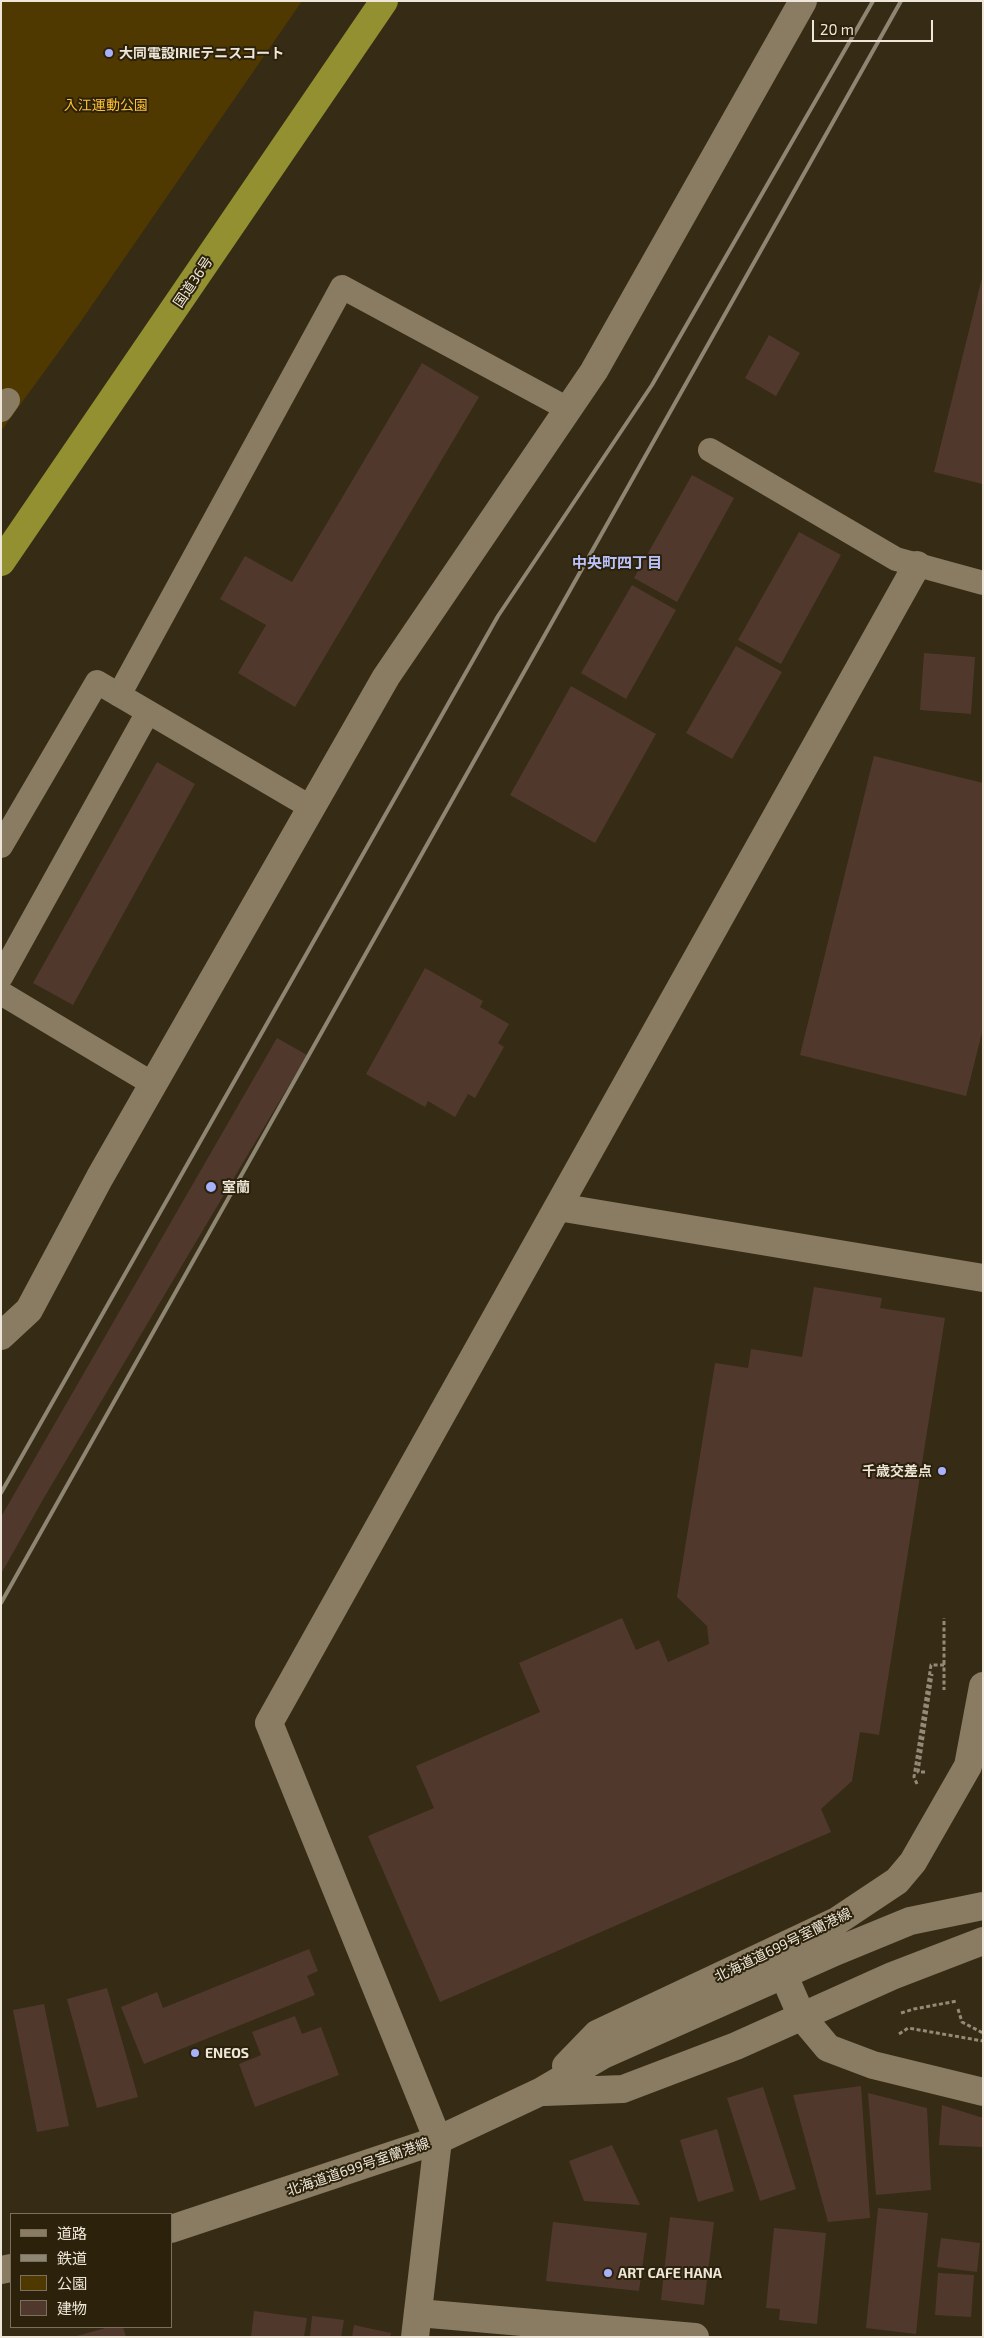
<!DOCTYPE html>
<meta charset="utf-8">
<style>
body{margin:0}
#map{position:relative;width:984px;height:2338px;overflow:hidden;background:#362b14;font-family:"Exo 2","Noto Sans JP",sans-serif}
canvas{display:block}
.frame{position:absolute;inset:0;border:2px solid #eee7d9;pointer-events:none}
.legend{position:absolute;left:10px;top:2213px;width:162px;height:115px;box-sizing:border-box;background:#2c210a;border:1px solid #7a705d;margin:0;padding:6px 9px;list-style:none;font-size:15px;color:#eee7d9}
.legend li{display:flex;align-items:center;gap:10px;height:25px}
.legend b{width:25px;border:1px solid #7a705d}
.scale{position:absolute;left:812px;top:20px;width:121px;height:22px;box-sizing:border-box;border:2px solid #eee7d9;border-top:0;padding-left:6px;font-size:15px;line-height:18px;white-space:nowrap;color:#eee7d9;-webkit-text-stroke:4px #2c210a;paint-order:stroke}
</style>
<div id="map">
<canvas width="984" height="2338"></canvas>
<div class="frame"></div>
<ul class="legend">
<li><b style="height:6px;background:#897c63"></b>道路</li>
<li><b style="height:6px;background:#8e8572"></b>鉄道</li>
<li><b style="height:14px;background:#503900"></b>公園</li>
<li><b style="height:14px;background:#50392c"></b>建物</li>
</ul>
<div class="scale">20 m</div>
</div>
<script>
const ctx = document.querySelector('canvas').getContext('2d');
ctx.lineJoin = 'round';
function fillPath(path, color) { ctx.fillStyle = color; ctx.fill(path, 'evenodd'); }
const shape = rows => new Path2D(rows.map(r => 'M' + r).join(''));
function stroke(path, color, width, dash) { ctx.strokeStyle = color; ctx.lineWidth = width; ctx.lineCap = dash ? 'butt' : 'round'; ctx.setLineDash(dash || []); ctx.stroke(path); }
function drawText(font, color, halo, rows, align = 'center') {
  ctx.font = font + ' "Exo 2","Noto Sans JP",sans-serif'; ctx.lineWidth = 4; ctx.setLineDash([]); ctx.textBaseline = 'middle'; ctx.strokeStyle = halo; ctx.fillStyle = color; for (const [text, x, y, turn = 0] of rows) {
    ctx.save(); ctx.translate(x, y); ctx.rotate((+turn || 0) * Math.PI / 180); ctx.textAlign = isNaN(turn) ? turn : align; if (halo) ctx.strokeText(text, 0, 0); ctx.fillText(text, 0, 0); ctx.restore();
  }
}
const green = shape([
 [1,1,302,1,79,324,1,431]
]);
const building = shape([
 [982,278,983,278,983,484,934,472],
 [769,335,800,353,776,396,745,378],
 [422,363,479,397,295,707,238,673,266,625,220,599,245,556,292,582],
 [692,475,734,498,677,602,634,578],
 [799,532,841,555,781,664,738,640],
 [632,585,676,610,626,699,581,673],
 [736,646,782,672,732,759,686,733],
 [924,653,975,657,971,714,920,710],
 [571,686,656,734,595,843,510,795],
 [874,756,983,783,983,1029,966,1096,800,1055],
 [157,762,195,784,73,1005,33,983],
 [425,968,483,1001,480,1007,509,1024,498,1043,504,1047,475,1098,468,1094,455,1117,428,1101,425,1107,366,1074],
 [277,1038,307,1055,45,1496,1,1574,1,1517],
 [814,1287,882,1298,880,1308,945,1318,879,1735,860,1732,852,1781,821,1809,831,1832,440,2002,368,1836,434,1808,416,1766,540,1712,519,1663,622,1618,636,1650,659,1640,668,1662,709,1644,707,1626,677,1597,715,1363,748,1368,751,1349,802,1357],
 [309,1949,318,1971,307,1976,315,1995,144,2064,121,2007,157,1992,163,2008],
 [107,1988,138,2097,97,2108,67,1999],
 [44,2004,69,2126,37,2132,13,2010],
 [295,2016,302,2034,321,2027,339,2075,255,2107,239,2064,261,2055,252,2032],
 [861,2086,870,2218,828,2222,793,2095],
 [763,2087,796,2189,760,2201,727,2098],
 [868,2093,927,2108,931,2190,876,2195],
 [942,2105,983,2118,983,2147,939,2145],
 [717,2129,734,2191,698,2202,680,2140],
 [612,2145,640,2205,584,2201,569,2161],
 [878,2208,928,2213,916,2334,866,2328],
 [670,2217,714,2222,704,2305,661,2300],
 [553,2222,647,2233,639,2291,546,2281],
 [774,2228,826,2233,817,2324,779,2320,780,2309,766,2308],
 [941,2238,980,2243,977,2272,937,2267],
 [938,2273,974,2275,971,2317,935,2315],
 [254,2311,307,2318,304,2337,251,2337],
 [312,2316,344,2320,341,2337,310,2337],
 [354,2325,391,2333,390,2337,352,2337],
 [109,2327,123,2327,126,2337,73,2337]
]);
const path = shape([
 [944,1664,944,1618],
 [925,1772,918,1772,932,1674],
 [917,1784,914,1777,931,1665,944,1665,944,1690],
 [958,2009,962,2022,983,2033],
 [901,2013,914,2009,957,2001],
 [899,2034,908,2028,983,2041]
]);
const lane = shape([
 [1,410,8,400],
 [710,450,896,559,983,583],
 [119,695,342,287,568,409],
 [1,846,97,682,312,808],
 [1,977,148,712],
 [1,993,153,1084]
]);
const street = shape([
 [774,1953,802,2017,828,2048,873,2065,983,2092],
 [418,2313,695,2337]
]);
const secondary = shape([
 [558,1207,983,1278],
 [1,1336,29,1310,100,1177,386,677,594,371,803,1],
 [566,2066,597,2034,837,1921,897,1881,913,1862,968,1766,983,1686],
 [544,2092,623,2089,736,2046,892,1976,983,1941],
 [171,2229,438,2140,540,2092,603,2055,837,1951,910,1921,983,1906],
 [1,2270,11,2268],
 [415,2337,438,2140,269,1723,917,565]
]);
const highway = shape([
 [1,562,384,1]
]);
const rail = shape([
 [1,1493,498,616,652,385,873,1],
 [1,1603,901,1]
]);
const markers = [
 [109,53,5,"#a7b1fc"],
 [211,1187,6,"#a7b1fc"],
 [942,1471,5,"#a7b1fc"],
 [195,2053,5,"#a7b1fc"],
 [608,2273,5,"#a7b1fc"]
];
const poiNames = [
 ["大同電設IRIEテニスコート",119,53],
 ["室蘭",222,1187],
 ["千歳交差点",932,1471,"right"],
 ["ENEOS",205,2053],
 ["ART CAFE HANA",618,2273]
];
const parkNames = [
 ["入江運動公園",106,105]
];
const streetNames = [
 ["国道36号",193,282,-56],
 ["北海道道699号室蘭港線",783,1945,-26],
 ["北海道道699号室蘭港線",358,2167,-19]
];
const neighbourhoodNames = [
 ["中央町四丁目",617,563]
];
fillPath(green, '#503900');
fillPath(building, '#50392c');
stroke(path, '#938a77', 3, [4, 2.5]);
stroke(lane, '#897c63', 24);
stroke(street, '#897c63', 28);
stroke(secondary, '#897c63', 28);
stroke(highway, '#929031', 28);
stroke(rail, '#8e8572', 4);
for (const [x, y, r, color] of markers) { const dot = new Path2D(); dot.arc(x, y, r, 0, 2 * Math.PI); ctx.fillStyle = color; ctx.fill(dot); stroke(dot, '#2c210a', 2); }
drawText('bold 14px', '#eee7d9', '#2c210a', poiNames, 'left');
drawText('14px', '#fcc034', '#2c210a', parkNames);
drawText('14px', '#eee7d9', '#2c210a', streetNames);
drawText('bold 15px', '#bac2fb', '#2c210a', neighbourhoodNames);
</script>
